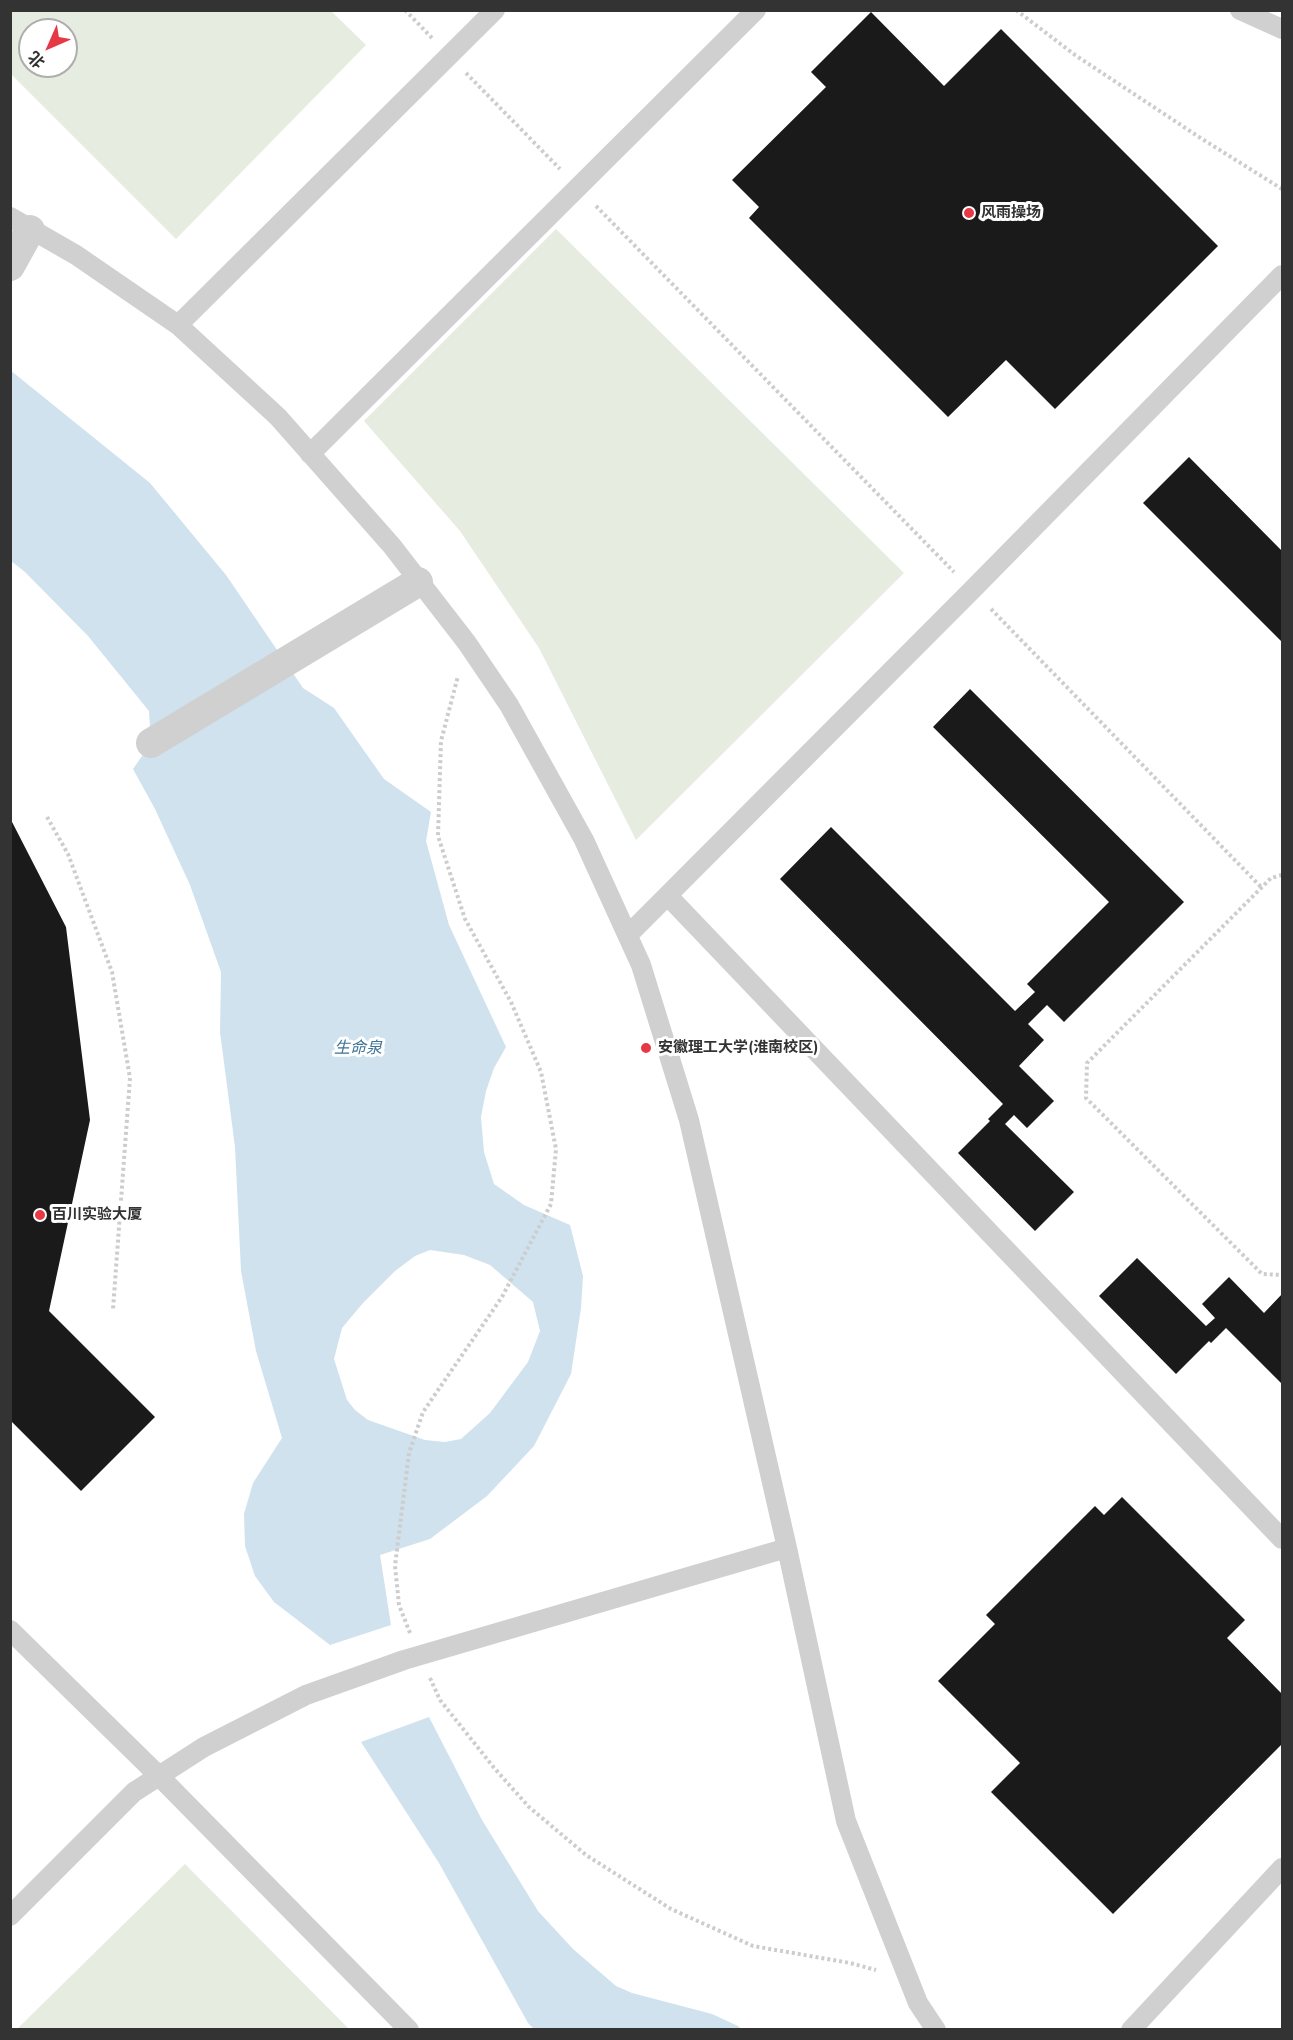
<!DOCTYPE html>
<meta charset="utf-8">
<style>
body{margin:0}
#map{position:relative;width:1293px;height:2040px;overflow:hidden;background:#fff;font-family:"Nunito Sans","Noto Sans SC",sans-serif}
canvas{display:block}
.frame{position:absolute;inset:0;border:12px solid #333;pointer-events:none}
.north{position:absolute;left:18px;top:18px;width:60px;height:60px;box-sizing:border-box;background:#fff;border:2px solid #adadad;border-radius:50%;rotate:225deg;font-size:16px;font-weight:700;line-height:24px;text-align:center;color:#333}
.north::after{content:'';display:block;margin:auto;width:21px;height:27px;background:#e63946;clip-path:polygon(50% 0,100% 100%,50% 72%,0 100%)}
</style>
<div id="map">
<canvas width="1293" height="2040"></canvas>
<div class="frame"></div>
<div class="north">北</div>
</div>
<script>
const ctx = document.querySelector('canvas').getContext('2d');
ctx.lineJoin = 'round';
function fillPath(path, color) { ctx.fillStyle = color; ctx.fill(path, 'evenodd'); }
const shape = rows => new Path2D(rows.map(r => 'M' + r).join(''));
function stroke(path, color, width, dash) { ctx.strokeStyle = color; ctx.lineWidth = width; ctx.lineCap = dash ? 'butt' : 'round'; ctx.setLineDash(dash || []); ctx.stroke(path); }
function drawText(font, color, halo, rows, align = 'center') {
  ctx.font = font + ' "Nunito Sans","Noto Sans SC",sans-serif'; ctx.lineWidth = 6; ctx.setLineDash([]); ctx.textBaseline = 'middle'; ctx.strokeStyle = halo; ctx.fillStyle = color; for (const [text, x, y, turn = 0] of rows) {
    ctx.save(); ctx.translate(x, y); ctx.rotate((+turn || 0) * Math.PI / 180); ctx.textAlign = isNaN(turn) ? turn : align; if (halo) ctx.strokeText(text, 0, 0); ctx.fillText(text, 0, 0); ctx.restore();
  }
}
const green = shape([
 [10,11,331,11,366,45,176,239,11,74],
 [30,30,66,30,66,66,30,66],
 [556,229,904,573,636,840,539,648,460,531,364,421],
 [185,1864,349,2029,17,2029]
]);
const water = shape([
 [10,370,150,483,226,575,303,688,334,708,384,779,431,812,426,841,449,925,506,1047,494,1068,486,1091,481,1117,484,1152,494,1184,524,1205,570,1225,583,1276,581,1308,571,1374,534,1446,487,1496,430,1539,380,1555,391,1625,330,1645,274,1602,255,1576,245,1546,244,1514,253,1483,282,1438,256,1351,241,1271,235,1147,220,1032,221,972,190,885,155,809,133,769,151,743,149,711,88,636,25,572,11,561],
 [430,1250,464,1255,490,1265,533,1302,540,1331,528,1362,490,1413,461,1439,445,1442,425,1440,368,1420,355,1410,347,1400,334,1359,342,1328,363,1303,395,1271,415,1256],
 [429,1717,482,1820,538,1911,573,1949,616,1986,632,1993,712,2014,738,2026,741,2029,535,2030,528,2023,439,1863,361,1742]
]);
const building = shape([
 [871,12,944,86,1001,29,1218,246,1055,409,1006,360,948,417,749,218,759,207,732,180,826,87,811,72],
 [1189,457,1282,551,1282,642,1143,503],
 [970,689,1184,902,1064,1022,1047,1005,1028,1024,1044,1040,1019,1066,1054,1101,1027,1128,1014,1115,1005,1124,1074,1192,1035,1231,958,1153,990,1121,988,1119,1003,1104,780,879,831,827,1015,1011,1035,992,1027,984,1109,902,933,727],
 [10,818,66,927,90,1120,49,1311,155,1417,81,1491,10,1420],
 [1137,1258,1206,1326,1215,1318,1202,1304,1229,1277,1264,1313,1282,1294,1282,1384,1226,1328,1211,1343,1209,1341,1176,1374,1099,1296],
 [1122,1497,1245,1620,1227,1638,1282,1694,1282,1744,1113,1914,991,1792,1020,1763,938,1681,995,1624,986,1615,1095,1506,1104,1515]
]);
const path = shape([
 [405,10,432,38],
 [1016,10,1075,55,1199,137,1282,189],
 [466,73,560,169],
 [596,206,954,572],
 [991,609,1261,887],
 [47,817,68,854,112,972,130,1078,113,1309],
 [1282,875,1271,878,1087,1063,1086,1098,1262,1274,1282,1275],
 [410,1633,399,1605,395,1566,409,1453,423,1412,502,1297,551,1204,556,1149,541,1072,511,1002,465,919,438,836,441,741,458,676],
 [430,1678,440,1700,495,1769,529,1807,586,1855,671,1909,753,1946,850,1963,876,1970]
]);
const service = shape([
 [1240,10,1282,29],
 [10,217,76,255,178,325,278,417,392,546,467,643,509,705,584,840,641,965,689,1120,787,1548,846,1821,918,2003,936,2030],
 [178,325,495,10],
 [310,454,756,10],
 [668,896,1282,1539],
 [628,935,972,590,1282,275],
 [10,1630,159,1776,409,2030],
 [10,1916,134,1792,204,1747,306,1695,404,1660,787,1548],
 [1131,2030,1282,1868]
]);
const pedestrian = shape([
 [10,266,30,230],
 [151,743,418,582]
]);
const markers = [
 [969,213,6,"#e63946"],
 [646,1048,6,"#e63946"],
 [40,1215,6,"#e63946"]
];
const poiNames = [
 ["风雨操场",981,213],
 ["安徽理工大学(淮南校区)",658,1048],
 ["百川实验大厦",52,1215]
];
const waterNames = [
 ["生命泉",358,1049]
];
fillPath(green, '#e6ecdf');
fillPath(water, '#cfe2ee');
fillPath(building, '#1a1a1a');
stroke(path, '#cdcdcd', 4, [3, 3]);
stroke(service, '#d0d0d0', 20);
stroke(pedestrian, '#d0d0d0', 30);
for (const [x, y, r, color] of markers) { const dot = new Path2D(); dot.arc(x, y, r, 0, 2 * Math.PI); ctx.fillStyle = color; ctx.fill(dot); stroke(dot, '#fff', 2); }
drawText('bold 15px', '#333', '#fff', poiNames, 'left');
drawText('italic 16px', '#3f7597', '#fff', waterNames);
</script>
